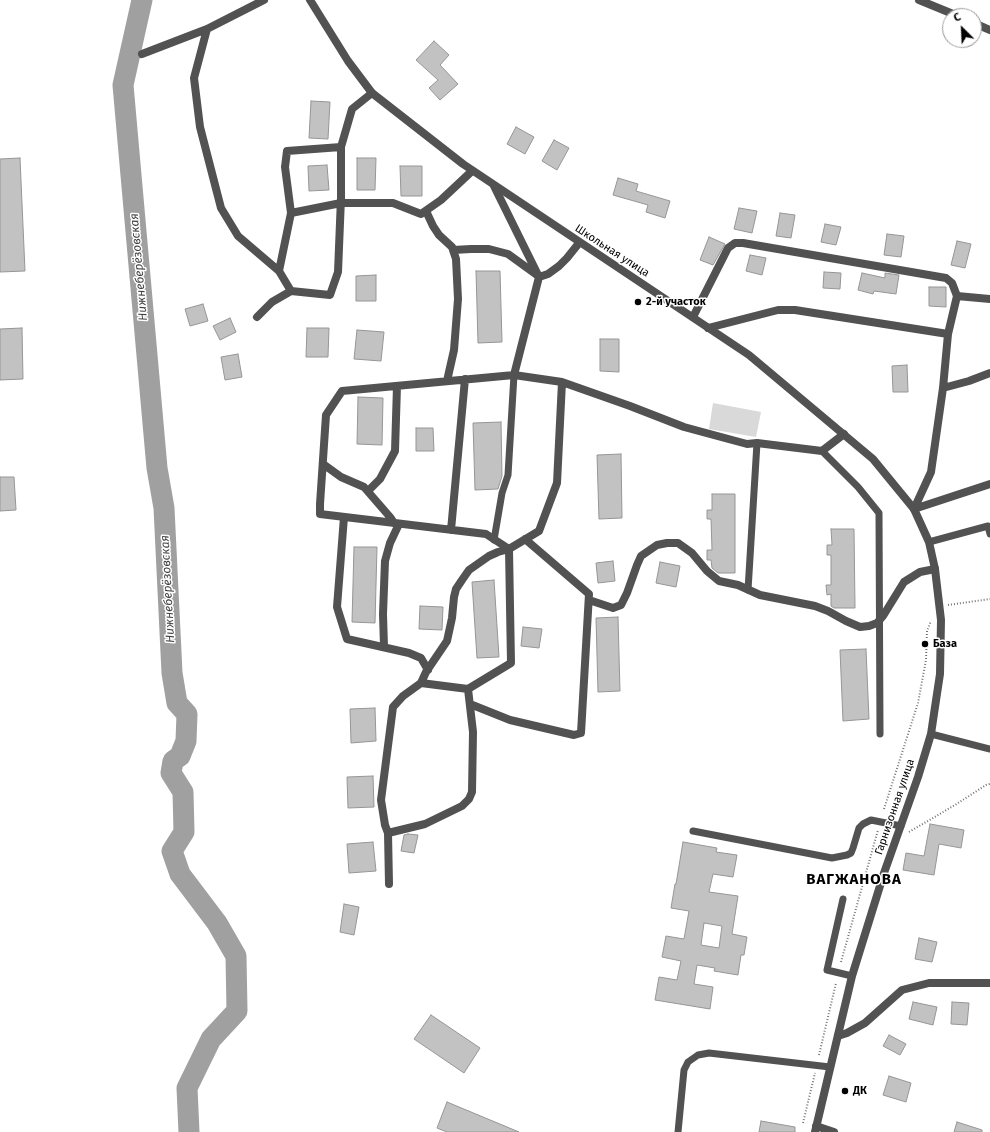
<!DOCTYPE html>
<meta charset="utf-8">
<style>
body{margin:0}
#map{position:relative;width:990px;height:1132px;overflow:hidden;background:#fff;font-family:"Fira Sans",sans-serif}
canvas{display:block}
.north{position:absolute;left:942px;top:8px;width:40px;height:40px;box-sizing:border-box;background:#fff;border:1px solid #999;border-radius:50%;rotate:336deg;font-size:11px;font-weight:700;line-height:16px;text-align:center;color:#000}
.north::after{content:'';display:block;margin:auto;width:14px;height:18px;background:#000;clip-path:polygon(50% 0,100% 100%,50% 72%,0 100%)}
</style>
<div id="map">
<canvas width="990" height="1132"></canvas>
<div class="north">С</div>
</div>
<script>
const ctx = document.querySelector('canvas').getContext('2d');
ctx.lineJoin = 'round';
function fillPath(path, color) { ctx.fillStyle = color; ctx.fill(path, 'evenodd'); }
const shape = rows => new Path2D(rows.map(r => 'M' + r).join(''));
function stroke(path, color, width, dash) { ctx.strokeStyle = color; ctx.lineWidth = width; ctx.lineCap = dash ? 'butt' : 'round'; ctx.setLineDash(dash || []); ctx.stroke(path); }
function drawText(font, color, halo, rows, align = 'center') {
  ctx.font = font + ' "Fira Sans",sans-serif'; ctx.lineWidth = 3; ctx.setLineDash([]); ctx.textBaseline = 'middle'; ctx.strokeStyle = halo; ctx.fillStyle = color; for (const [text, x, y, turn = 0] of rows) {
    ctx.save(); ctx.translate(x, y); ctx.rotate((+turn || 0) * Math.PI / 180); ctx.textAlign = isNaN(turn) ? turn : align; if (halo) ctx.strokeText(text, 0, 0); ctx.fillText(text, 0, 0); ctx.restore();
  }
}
const green = shape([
 [713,403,761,412,756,437,709,429]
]);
const river = shape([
 [142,0,123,85,157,468,164,508,172,673,177,703,187,714,186,741,180,756,173,761,171,773,183,792,184,832,172,851,180,874,217,923,236,956,237,1011,211,1039,187,1088,189,1132]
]);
const building = shape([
 [434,41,449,55,440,65,458,84,440,100,429,88,438,80,416,60,434,41],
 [311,101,330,102,328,139,309,138,311,101],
 [516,127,534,137,525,154,507,144,516,127],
 [554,140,569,148,557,170,542,161,554,140],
 [20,158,25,271,0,272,0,159,20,158],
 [357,158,376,158,375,190,357,190,357,158],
 [327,165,329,190,309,191,308,166,327,165],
 [400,166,422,166,422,196,401,196,400,166],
 [618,178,638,184,636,191,670,201,665,218,646,212,648,205,613,195,618,178],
 [739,208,757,211,752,233,734,229,739,208],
 [780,213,795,215,791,238,776,236,780,213],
 [825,224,841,227,836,245,821,242,825,224],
 [887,234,904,236,901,257,884,255,887,234],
 [709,237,725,244,713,265,700,260,709,237],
 [957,241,971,244,965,268,951,265,957,241],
 [750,255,766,258,762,275,746,271,750,255],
 [476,271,500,271,502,342,478,343,476,271],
 [824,272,841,273,840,289,823,288,824,272],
 [862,273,885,278,885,273,899,275,896,294,874,291,873,294,858,290,862,273],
 [376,275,376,301,356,301,356,276,376,275],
 [929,287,946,287,946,307,929,306,929,287],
 [203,304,208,321,190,326,185,309,203,304],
 [230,318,236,332,220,340,213,326,230,318],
 [22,328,23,379,0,380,0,329,22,328],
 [307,328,329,328,328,357,306,357,307,328],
 [357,330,384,332,381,361,354,359,357,330],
 [600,339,619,339,619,372,600,371,600,339],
 [238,354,242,377,225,380,221,357,238,354],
 [907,365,908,392,893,392,892,366,907,365],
 [358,397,383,398,382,445,357,444,358,397],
 [501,422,502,476,498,489,475,490,473,423,501,422],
 [416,428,433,428,434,451,416,451,416,428],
 [621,454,622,518,599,519,597,455,621,454],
 [0,477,14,477,16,510,0,511,0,477],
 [712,494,735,494,735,573,718,573,712,568,711,560,707,560,707,550,712,550,711,519,707,519,707,510,712,510,712,494],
 [831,529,854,529,855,608,834,608,831,606,831,594,827,595,826,585,831,585,831,555,827,555,827,545,832,545,831,529],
 [354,547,377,547,375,623,352,622,354,547],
 [613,561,615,581,598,583,596,563,613,561],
 [660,562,680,566,676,587,656,583,660,562],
 [494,580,499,657,477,658,472,582,494,580],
 [420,606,443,607,442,630,419,629,420,606],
 [618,617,620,691,598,692,596,618,618,617],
 [523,627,542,629,539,648,521,646,523,627],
 [866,649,869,719,843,721,840,650,866,649],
 [375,708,376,741,351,743,350,709,375,708],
 [373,776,374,807,348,808,347,777,373,776],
 [930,824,964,830,961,848,939,844,934,875,903,870,906,853,924,856,930,824],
 [408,834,418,835,414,853,401,851,404,835,408,834],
 [373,842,376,871,349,873,347,844,373,842],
 [683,842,717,848,716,852,737,855,733,877,713,874,709,892,738,896,732,934,747,937,744,955,741,955,738,975,714,971,715,968,697,965,694,984,713,987,710,1009,655,1000,659,977,677,980,681,961,662,957,666,936,684,939,689,911,671,908,675,884,676,884,683,842],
 [704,923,722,926,719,948,701,945,704,923],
 [344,904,359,907,354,935,340,932,344,904],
 [919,938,937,942,932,962,915,959,919,938],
 [913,1002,937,1007,933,1025,909,1019,913,1002],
 [952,1002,969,1003,967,1025,951,1024,952,1002],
 [431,1015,480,1048,464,1073,414,1039,431,1015],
 [889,1035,906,1044,900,1055,883,1046,889,1035],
 [889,1076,911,1083,906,1102,883,1095,889,1076],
 [447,1102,519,1132,447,1132,437,1128,447,1102],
 [761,1121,795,1127,795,1132,759,1132,761,1121],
 [957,1122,982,1130,982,1132,954,1132,957,1122]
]);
const path = shape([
 [948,605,990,599],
 [884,809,918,703,926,660,927,631,931,621],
 [909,832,955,805,986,785,990,784],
 [841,962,878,830],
 [819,1055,836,983],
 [803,1123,815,1073]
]);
const service = shape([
 [822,451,858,487,879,513,880,734],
 [494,540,502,493,508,475,514,375],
 [929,542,988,526,990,534],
 [748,590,757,443],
 [931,734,990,749],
 [693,831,832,858,847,855,851,853,853,848,859,828,863,824,871,820,901,826],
 [843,899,827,970,852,976],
 [678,1132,684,1070,688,1062,698,1055,709,1053,830,1067]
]);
const minor = shape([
 [919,0,958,16],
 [974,23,990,30],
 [207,29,194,78,200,127,221,208,238,236,279,271],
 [142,54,207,29,264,0],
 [494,186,539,277],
 [426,211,433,226,439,235,452,247,456,259,458,299,454,350,447,381],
 [291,213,341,203,393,203,421,214,441,200,472,171],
 [453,250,471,249,489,249,508,254,537,275],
 [539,277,548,274,559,266,567,258,579,243],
 [291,291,279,271,291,213,285,167,287,151,341,147],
 [257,317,272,302,291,291,330,295,338,272,341,198,341,147,352,109,372,93],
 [693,317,728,248,735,243,743,243,946,278,952,283,957,296],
 [708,328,778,310,795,310,948,334],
 [562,382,630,406,684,427,747,444,757,443,822,451,844,434],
 [943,388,969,381,990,373],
 [323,464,341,477,364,487,390,517,394,523],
 [368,491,380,479,395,451,397,386],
 [914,509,931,472,943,388,948,334,957,296,990,299],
 [914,509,990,484],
 [344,517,337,607,347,639,409,653,421,658,428,670],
 [451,530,465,379],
 [509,549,486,534,320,514,320,504,326,415,342,391,514,375],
 [589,600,613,608,621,605,627,593,637,565,641,556,657,545,667,543,678,543,692,553,707,571,719,581,738,585,760,595,815,606,828,611,846,621,860,627,869,626,877,623,883,616,904,582,920,572,935,569],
 [384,647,383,614,385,561,390,543,399,524],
 [421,683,426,672,447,641,452,618,454,597,456,589,462,580,469,570,489,556,498,552,509,549],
 [470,704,510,720,574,735,581,733,589,594,525,539],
 [388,833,425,824,462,806,469,799,472,792,473,732,468,689],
 [389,884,388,833,385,825,381,800,393,707,403,696,421,683,468,689,511,663,509,549,539,531,557,483,562,382,514,375,539,277],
 [838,1036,847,1033,865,1023,902,990,929,983,990,983],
 [816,1126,834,1132]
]);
const tertiary = shape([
 [310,0,348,61,372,93,463,164,749,355,873,459,914,509,929,542,935,569,941,620,940,674,935,707,931,734,918,777,884,873,852,976,815,1132]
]);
const markers = [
 [638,302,4,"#000"],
 [925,644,4,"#000"],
 [845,1091,4,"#000"]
];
const streetNames = [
 ["Школьная улица",612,251,33],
 ["Гарнизонная улица",895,807,-71]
];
const poiNames = [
 ["2-й участок",646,302],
 ["База",933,644],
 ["ДК",853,1091]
];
const waterNames = [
 ["Нижнеберёзовская",139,267,-95],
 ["Нижнеберёзовская",168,589,-93]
];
const districtNames = [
 ["ВАГЖАНОВА",854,880]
];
fillPath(green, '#d9d9d9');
stroke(river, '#a0a0a0', 21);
fillPath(building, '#c2c2c2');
stroke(building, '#969696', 1);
stroke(path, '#747474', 2, [1, 2]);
stroke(service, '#525252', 7);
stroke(minor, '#525252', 8);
stroke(tertiary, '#525252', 8);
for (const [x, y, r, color] of markers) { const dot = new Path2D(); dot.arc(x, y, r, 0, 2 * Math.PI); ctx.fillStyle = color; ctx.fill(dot); stroke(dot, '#fff', 1.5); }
drawText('11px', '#000', '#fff', streetNames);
drawText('bold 11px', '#000', '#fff', poiNames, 'left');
drawText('italic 12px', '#414141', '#fff', waterNames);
ctx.letterSpacing = '1px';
drawText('bold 15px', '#000', '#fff', districtNames);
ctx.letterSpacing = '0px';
</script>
